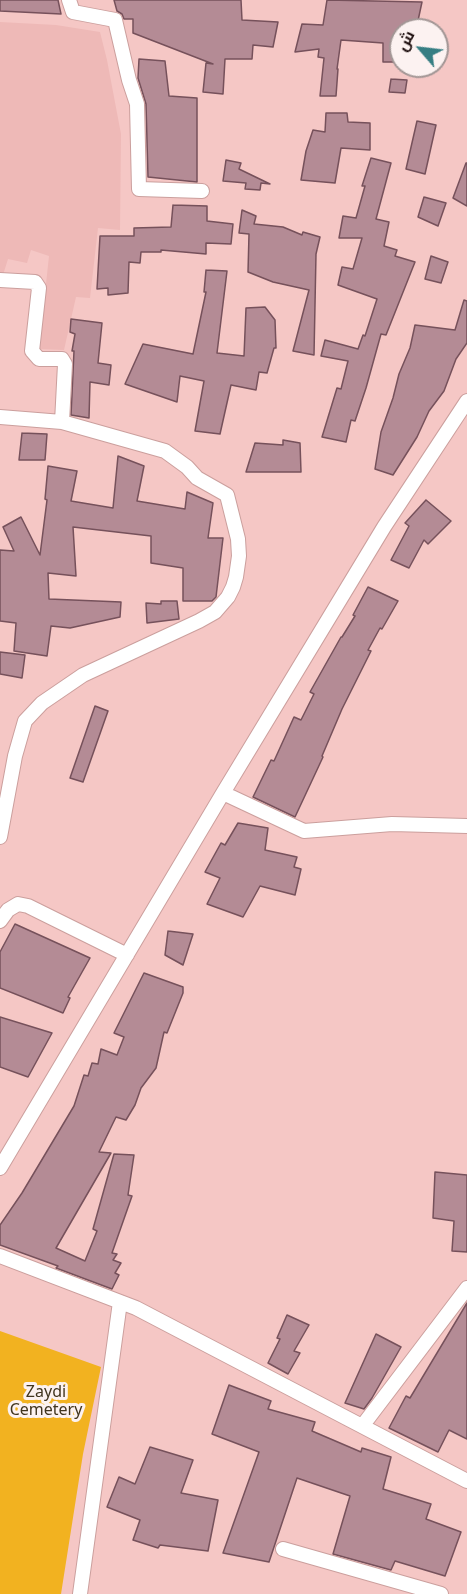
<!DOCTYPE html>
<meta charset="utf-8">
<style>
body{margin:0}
#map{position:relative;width:467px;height:1594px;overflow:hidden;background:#f5c7c5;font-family:"Noto Sans",Cairo,sans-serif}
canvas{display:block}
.north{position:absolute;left:389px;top:18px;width:60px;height:60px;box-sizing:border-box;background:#fcf2f1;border:2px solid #a29695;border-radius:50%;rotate:298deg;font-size:16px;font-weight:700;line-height:24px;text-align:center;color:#1b0c0c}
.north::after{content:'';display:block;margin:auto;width:21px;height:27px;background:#367e83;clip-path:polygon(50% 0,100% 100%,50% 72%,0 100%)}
</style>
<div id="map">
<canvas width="467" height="1594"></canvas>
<div class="north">ش</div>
</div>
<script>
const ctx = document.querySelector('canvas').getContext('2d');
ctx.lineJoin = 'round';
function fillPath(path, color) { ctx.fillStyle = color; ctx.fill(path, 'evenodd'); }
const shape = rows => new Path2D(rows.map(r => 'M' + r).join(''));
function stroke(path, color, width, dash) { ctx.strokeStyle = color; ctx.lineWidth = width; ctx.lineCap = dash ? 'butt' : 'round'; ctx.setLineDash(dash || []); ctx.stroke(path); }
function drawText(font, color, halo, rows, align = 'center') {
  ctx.font = font + ' "Noto Sans",sans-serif'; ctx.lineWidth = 6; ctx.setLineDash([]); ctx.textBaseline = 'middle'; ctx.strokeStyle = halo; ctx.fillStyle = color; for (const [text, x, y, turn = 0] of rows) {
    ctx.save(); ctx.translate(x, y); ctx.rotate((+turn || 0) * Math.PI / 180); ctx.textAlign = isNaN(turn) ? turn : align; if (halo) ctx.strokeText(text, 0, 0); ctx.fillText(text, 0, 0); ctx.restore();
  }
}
const built = shape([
 [0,22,56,25,100,32,107,60,121,134,120,230,98,228,90,298,76,297,64,350,39,349,49,256,31,250,27,263,8,259,2,278,0,277]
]);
const green = shape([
 [0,1331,101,1367,83,1454,61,1594,0,1594]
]);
const building = shape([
 [0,0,58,0,61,14,0,11,0,0],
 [114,0,241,0,242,20,278,22,273,47,253,45,252,59,225,59,223,94,203,92,206,63,213,64,133,33,133,19,124,19,122,14,117,11,114,0],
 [327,0,422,2,416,30,401,30,401,62,383,62,383,43,341,40,337,69,338,69,336,96,320,96,324,58,318,57,319,49,295,52,302,24,323,25,327,0],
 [139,59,165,61,169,96,197,98,197,182,148,177,146,104,138,78,139,59],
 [391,79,407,80,405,93,389,92,391,79],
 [326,113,347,113,348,122,370,123,370,150,341,148,335,183,301,180,306,151,313,130,325,132,326,113],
 [417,121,436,125,425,174,406,169,417,121],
 [371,158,391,163,376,219,389,222,384,246,397,250,395,256,415,262,386,335,381,334,366,388,355,421,351,420,346,442,322,437,337,388,341,389,348,361,321,356,325,340,358,349,363,335,365,336,377,299,338,285,342,267,353,269,362,238,339,238,343,216,356,218,365,186,362,186,371,158],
 [226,160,241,163,239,169,270,184,261,183,260,190,245,189,246,183,223,181,226,160],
 [466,163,467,163,467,206,453,198,466,163],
 [424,197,446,203,438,226,418,217,424,197],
 [173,205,207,206,207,221,233,224,231,244,206,243,206,254,161,250,161,252,141,252,140,263,129,262,128,293,108,295,108,288,97,289,100,236,134,236,134,228,171,227,173,205],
 [242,210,256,216,254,224,283,227,302,235,303,232,320,237,316,254,314,355,293,351,309,290,273,282,248,272,249,234,239,233,242,210],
 [431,256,448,262,441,283,425,279,431,256],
 [206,270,227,271,217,353,244,356,246,308,265,307,275,320,276,348,274,348,267,373,259,372,256,390,231,385,220,434,195,431,204,381,180,376,177,402,125,384,143,344,193,354,206,292,204,292,206,270],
 [464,300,467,301,467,343,456,359,444,391,429,411,417,437,393,475,375,469,381,432,393,398,399,374,410,348,415,325,455,330,464,300],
 [71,319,102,323,98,363,111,365,109,385,90,382,89,418,71,415,74,351,72,351,75,334,70,332,71,319],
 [22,433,47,434,45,460,19,460,22,433],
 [283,440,300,443,301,472,246,472,255,443,283,445,283,440],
 [118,456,144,466,137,501,185,509,187,492,213,503,208,538,223,538,216,597,212,601,183,601,183,568,151,563,151,536,73,527,76,576,48,573,49,599,121,602,120,617,70,628,51,626,47,656,14,651,16,623,0,621,0,550,14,551,3,527,21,517,40,555,47,500,45,499,48,466,77,471,71,501,113,508,118,456],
 [426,500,451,521,428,544,424,540,409,568,391,560,409,526,405,523,426,500],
 [368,587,398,601,382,629,380,628,368,650,371,651,342,709,322,756,323,757,295,817,253,797,271,760,274,761,294,717,301,720,314,694,310,692,341,637,342,637,355,616,353,615,368,587],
 [161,601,177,601,179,619,147,623,146,603,161,604,161,601],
 [0,652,25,655,22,678,0,674,0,652],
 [95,706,108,711,83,782,70,778,95,706],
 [238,823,268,828,265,850,297,857,294,867,301,869,295,895,260,886,243,917,207,904,220,878,205,872,221,843,225,845,238,823],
 [15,924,90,958,68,997,70,998,63,1013,0,988,0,952,15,924],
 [168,931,193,934,183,965,165,955,168,931],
 [144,973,183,987,183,993,167,1033,164,1032,156,1068,141,1088,135,1105,126,1120,116,1117,99,1152,111,1153,56,1248,85,1261,97,1231,93,1229,114,1154,134,1155,128,1195,132,1196,112,1253,117,1254,113,1260,121,1263,115,1273,119,1275,112,1289,56,1268,58,1266,0,1245,0,1225,22,1193,74,1106,84,1075,88,1076,92,1063,98,1064,101,1049,117,1055,124,1037,114,1033,144,973],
 [0,1017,52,1033,28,1077,0,1067,0,1017],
 [435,1172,467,1175,467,1252,452,1251,454,1221,433,1218,435,1172],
 [467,1303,467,1439,449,1430,438,1452,389,1428,406,1396,410,1398,467,1303],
 [287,1315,309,1325,294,1351,300,1353,288,1374,268,1363,280,1339,277,1338,287,1315],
 [376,1334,401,1347,372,1398,364,1409,345,1403,376,1334],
 [229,1385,271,1401,268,1409,315,1422,312,1431,361,1452,362,1448,391,1457,383,1489,431,1504,426,1519,461,1532,445,1576,395,1561,391,1570,333,1554,350,1496,297,1478,269,1562,223,1553,259,1452,212,1434,229,1385],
 [150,1447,193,1460,181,1493,218,1500,208,1551,160,1545,158,1548,133,1540,140,1520,107,1507,119,1477,135,1484,150,1447]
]);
const minor = shape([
 [69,0,73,12,115,20,129,80,137,104,139,189,202,191],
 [0,280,35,282,39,288,32,351,39,359,62,359,65,364,62,422],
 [0,417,62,422,165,451,187,467,197,478,227,495,238,539,239,556,236,577,233,587,228,597,215,612,199,621,83,675,42,703,25,721,15,756,0,837],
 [223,793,304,831,392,824,467,826],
 [0,921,8,910,18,904,28,906,127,955],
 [0,1168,223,793,384,527,467,401],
 [0,1256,136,1308,467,1481],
 [363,1425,467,1288],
 [283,1549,441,1594],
 [80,1594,120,1302]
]);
const parkNames = [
 ["Zaydi",46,1392],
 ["Cemetery",46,1410]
];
fillPath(built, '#eeb9b7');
fillPath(green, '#f2b220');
fillPath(building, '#b48b95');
stroke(building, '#76515b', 1.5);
stroke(minor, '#cb9f9d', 16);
stroke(minor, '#fff', 14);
drawText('16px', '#41351f', '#fcf2f1', parkNames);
</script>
